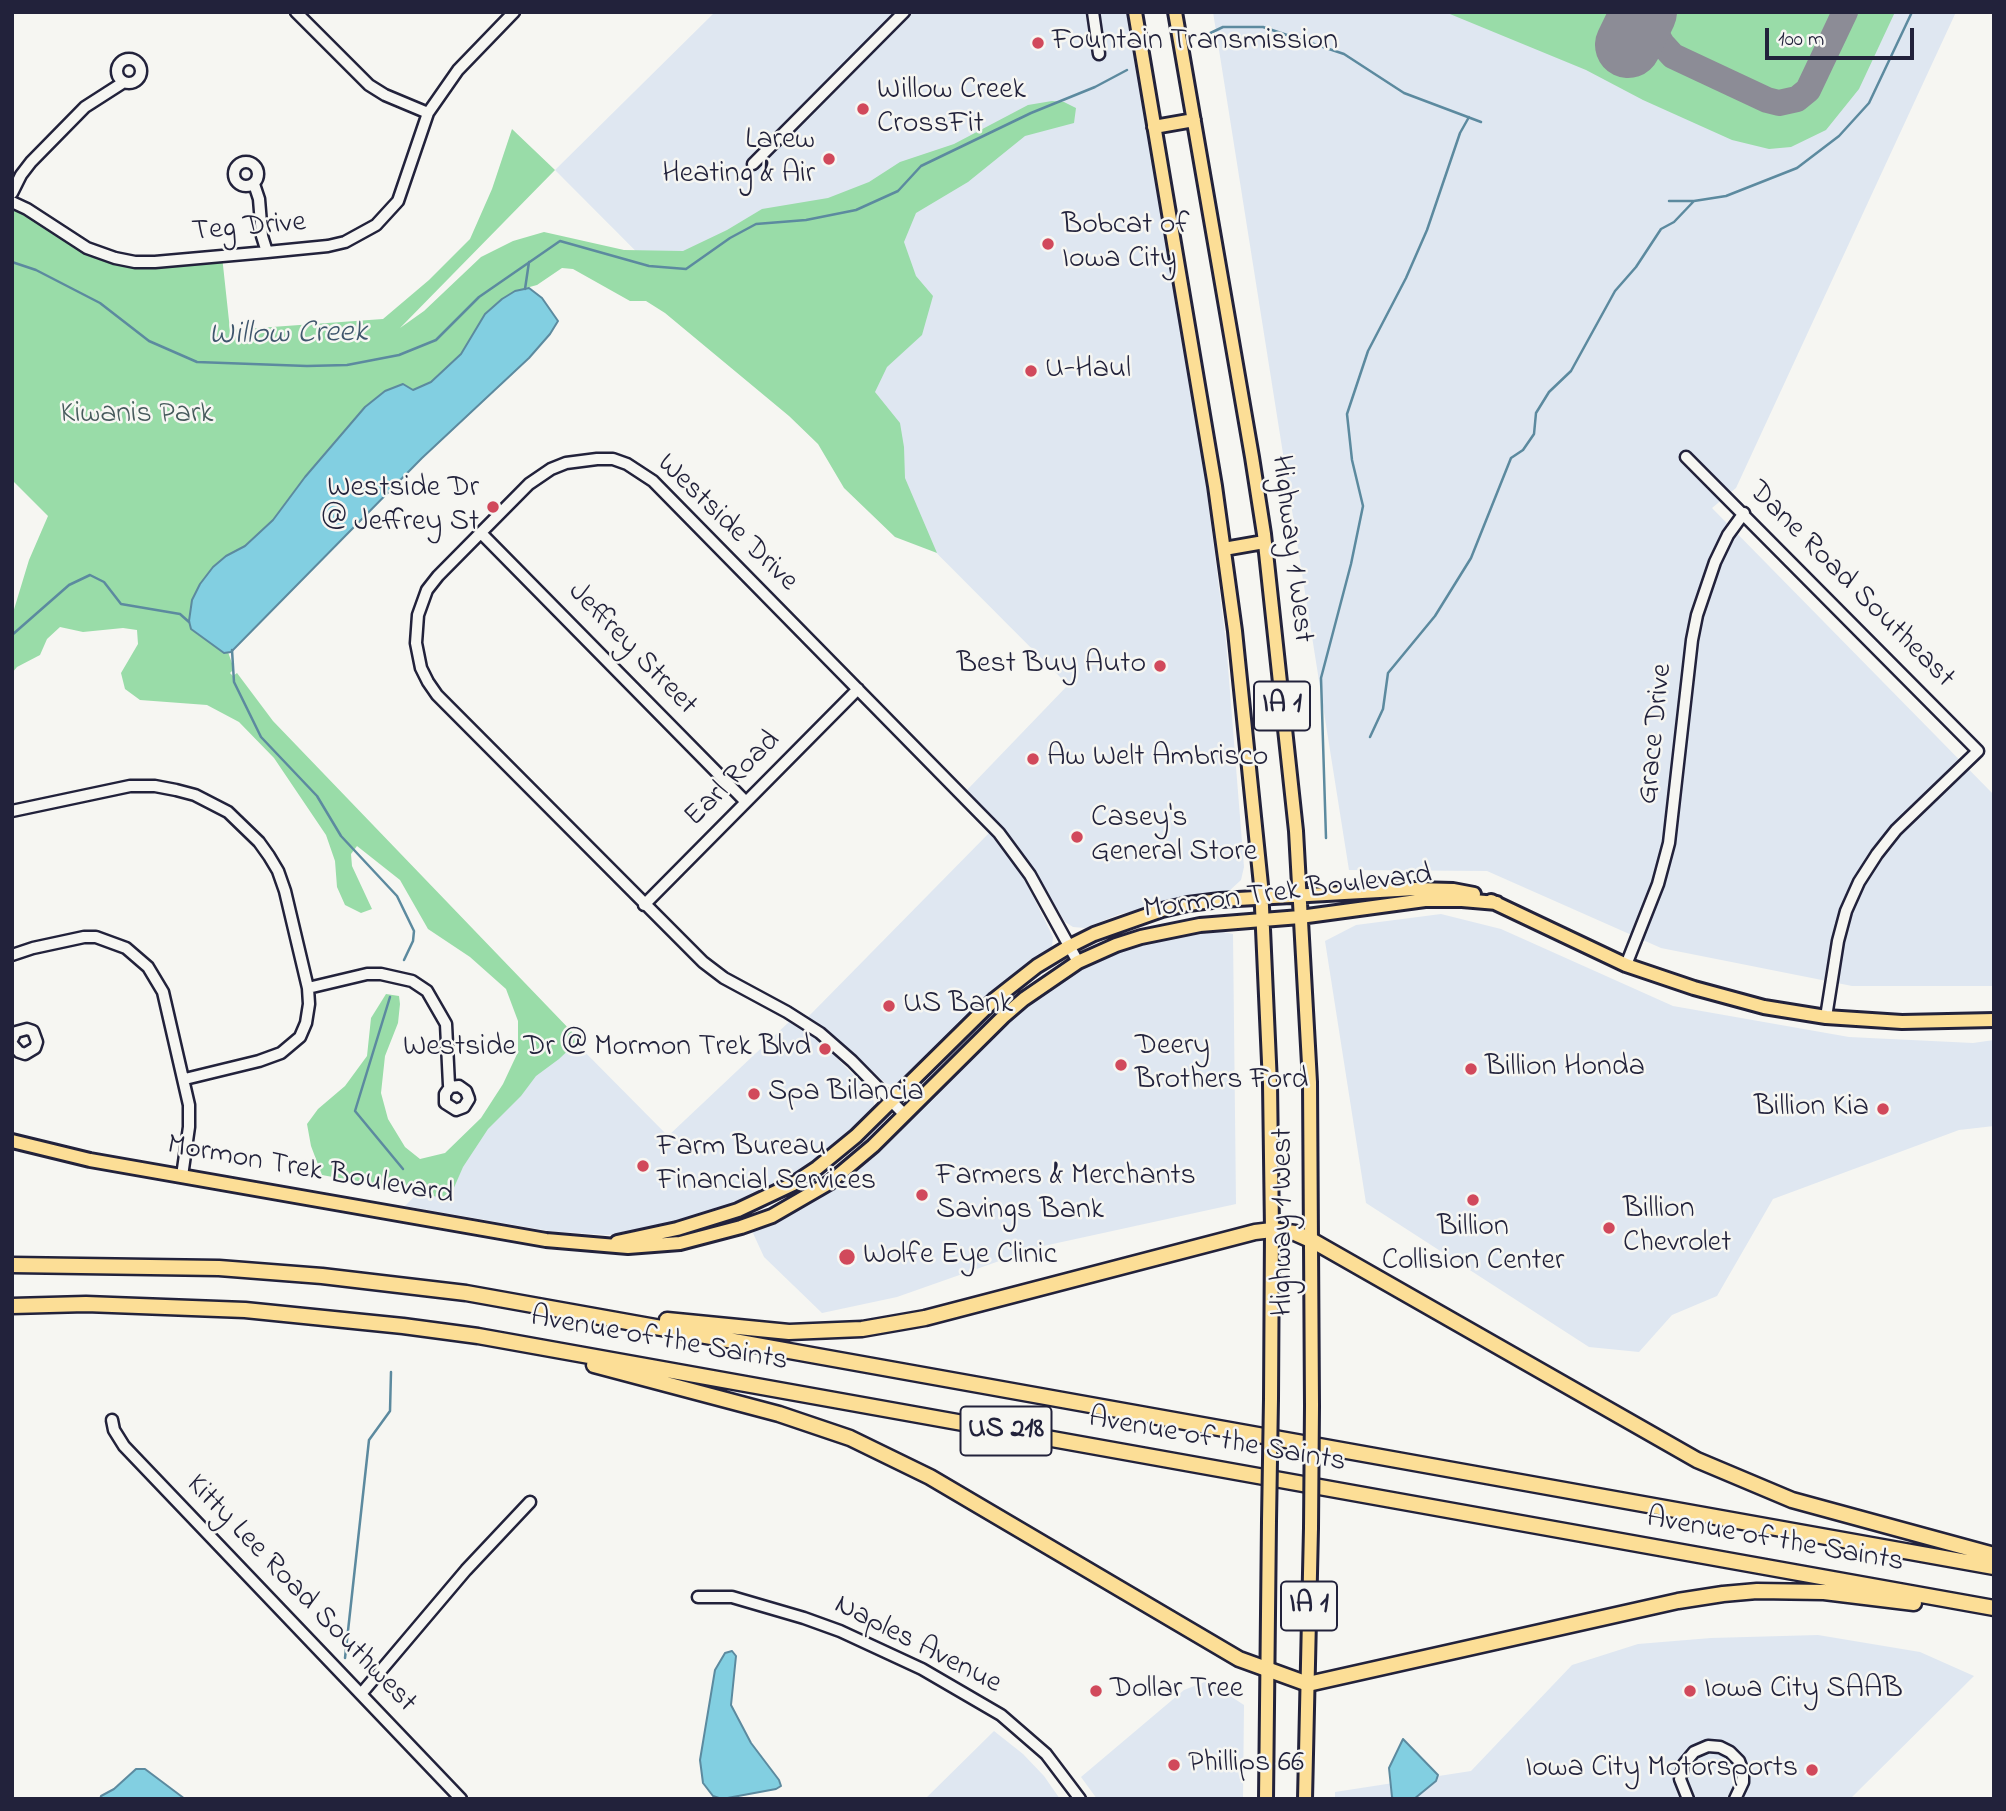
<!DOCTYPE html>
<style>
body{margin:0}
#map{position:relative;width:2006px;height:1811px;overflow:hidden;background:#f6f6f2;font-family:"Indie Flower",sans-serif}
canvas{display:block}
.frame{position:absolute;inset:0;border:14px solid #22223b;pointer-events:none}
.scale{position:absolute;left:1765px;top:28px;width:149px;height:32px;box-sizing:border-box;border:4px solid #22223b;border-top:0;padding-left:9px;font-size:21px;line-height:24px;white-space:nowrap;color:#22223b;-webkit-text-stroke:5px #f6f6f2;paint-order:stroke}
</style>
<div id="map">
<canvas width="2006" height="1811"></canvas>
<div class="frame"></div>
<div class="scale">100 m</div>
</div>
<script>
const ctx = document.querySelector('canvas').getContext('2d');
ctx.lineJoin = 'round';
function fillPath(path, color) { ctx.fillStyle = color; ctx.fill(path, 'evenodd'); }
const shape = rows => new Path2D(rows.map(r => 'M' + r).join(''));
function stroke(path, color, width, dash) { ctx.strokeStyle = color; ctx.lineWidth = width; ctx.lineCap = dash ? 'butt' : 'round'; ctx.setLineDash(dash || []); ctx.stroke(path); }
function drawText(font, color, halo, rows, align = 'center') {
  ctx.font = font + ' "Indie Flower",sans-serif'; ctx.lineWidth = 5; ctx.setLineDash([]); ctx.textBaseline = 'middle'; ctx.strokeStyle = halo; ctx.fillStyle = color; for (const [text, x, y, turn = 0] of rows) {
    ctx.save(); ctx.translate(x, y); ctx.rotate((+turn || 0) * Math.PI / 180); ctx.textAlign = isNaN(turn) ? turn : align; if (halo) ctx.strokeText(text, 0, 0); ctx.fillText(text, 0, 0); ctx.restore();
  }
}
const built = shape([
 [715,12,1128,12,1205,477,1226,642,1244,867,1241,880,1228,892,1120,914,1085,928,1073,927,1065,922,1027,859,1008,833,967,790,1068,685,555,170],
 [1213,12,1956,12,1736,488,1712,508,1994,795,1994,986,1852,986,1661,948,1487,871,1349,870],
 [990,832,1010,856,1027,884,1053,937,1052,947,901,1083,891,1085,885,1083,850,1050,808,1017],
 [1441,914,1501,929,1673,1006,1849,1037,1973,1043,1994,1040,1994,1126,1959,1130,1773,1199,1717,1296,1672,1315,1639,1352,1589,1347,1366,1203,1325,941,1356,925],
 [1218,931,1233,934,1236,1204,1039,1247,897,1297,822,1313,764,1257,752,1231,800,1208,854,1171,1028,1003,1065,978,1110,955,1144,944],
 [790,1021,825,1046,872,1094,875,1108,873,1113,850,1136,799,1174,723,1212,652,1231,607,1235,549,1231,405,1206,571,1038,668,1136],
 [1818,1635,1920,1652,1974,1676,1850,1799,1335,1799,1335,1792,1471,1771,1572,1665,1638,1644,1711,1638],
 [1207,1681,1244,1705,1243,1799,1097,1799,1081,1777,1184,1690],
 [994,1731,1023,1754,1044,1776,1060,1799,925,1799]
]);
const green = shape([
 [1445,12,1619,12,1608,36,1763,107,1784,111,1803,105,1818,89,1854,12,1895,12,1859,89,1826,130,1791,147,1769,149,1732,140,1643,100,1586,70],
 [1670,12,1836,12,1815,59,1801,80,1794,88,1782,92,1750,84,1679,50,1668,31],
 [1052,101,1064,102,1076,108,1074,123,1025,136,968,182,916,213,904,242,916,276,933,296,922,335,887,367,875,392,900,423,904,447,905,478,937,553,895,537,844,488,818,444,789,416,665,313,646,301,630,301,573,269,562,268,537,285,515,291,502,299,485,314,461,354,447,367,431,382,413,390,305,477,273,520,245,546,226,556,192,600,189,621,197,634,206,638,224,653,228,652,234,669,230,673,233,676,237,673,273,721,574,1034,576,1043,559,1059,536,1076,521,1096,488,1129,463,1167,449,1199,322,1175,311,1146,307,1124,318,1109,345,1086,367,1056,371,1018,386,994,399,996,400,1004,398,1023,385,1056,381,1093,388,1119,405,1147,420,1159,445,1153,481,1118,503,1084,518,1052,518,1021,506,989,470,957,428,929,400,880,357,846,351,854,352,866,372,909,361,913,345,905,337,887,335,861,326,835,274,758,239,722,207,705,140,700,125,689,121,673,138,644,137,630,123,628,83,632,60,627,47,639,40,655,17,667,12,673,12,616,29,560,48,516,12,480,12,202,115,258,222,256,230,330,383,319,429,280,470,239,492,189,512,129,555,170,400,328,424,311,481,257,513,241,544,232,624,250,683,251,727,230,762,209,828,198,869,182,900,162,954,144,1028,105]
]);
const water = shape([
 [529,288,542,298,558,321,550,334,529,358,422,458,231,652,224,653,191,629,189,621,192,600,200,584,213,567,226,556,245,546,273,520,305,477,365,407,385,391,403,384,413,390,431,382,461,354,485,314,502,299,515,291,529,288],
 [732,1651,736,1656,731,1705,751,1743,779,1780,781,1786,776,1789,722,1799,713,1796,703,1783,700,1760,715,1670,725,1653,732,1651],
 [1403,1739,1438,1775,1436,1781,1414,1799,1394,1799,1392,1797,1389,1768,1403,1739],
 [136,1769,145,1769,185,1799,100,1799,101,1796,114,1789,136,1769]
]);
const stream = shape([
 [1202,37,1223,27,1263,27,1344,54,1404,93,1481,122],
 [1669,201,1694,201,1726,196,1797,168,1839,136,1869,103,1912,12],
 [12,262,36,270,100,303,149,341,197,362,307,366,347,365,399,355,436,340,479,297,560,241,649,266,686,269,730,238,756,224,806,220,856,210,898,191,921,166,1031,113,1095,87,1127,70],
 [525,289,529,262],
 [12,635,69,585,90,575,104,582,121,604,180,614,189,622],
 [232,650,234,682,261,737,317,796,341,836,397,896,414,931,413,941,404,960],
 [1370,737,1383,709,1388,673,1435,616,1471,558,1511,458,1523,450,1534,434,1536,413,1549,392,1571,371,1615,291,1636,267,1661,229,1674,222,1694,201],
 [1326,838,1321,678,1351,564,1363,506,1352,460,1347,414,1368,351,1406,278,1427,230,1460,133,1469,117],
 [390,997,355,1111,403,1169],
 [345,1658,369,1440,390,1411,391,1372]
]);
const taxiway = shape([
 [1644,13,1662,44,1673,56,1767,100,1779,103,1797,99,1808,90,1845,12]
]);
const runway = shape([
 [1628,45,1644,12]
]);
const minor = shape([
 [296,12,369,85,385,95,428,113],
 [1093,12,1099,54],
 '117 71a12 12 0 1 1 24 0a12 12 0 1 1-24 0Z',
 '234 174a12 12 0 1 1 24 0a12 12 0 1 1-24 0Z',
 [753,164,904,12],
 [254,184,259,199,262,236,267,252],
 [12,193,21,175,31,162,85,107,124,82],
 [12,202,27,209,87,248,115,258,135,262,155,262,267,252,328,246,345,242,376,225,398,201,428,113,458,70,514,12],
 [1686,457,1978,751,1896,830,1877,854,1859,882,1846,911,1838,941,1826,1017],
 [481,533,746,802],
 [12,811,130,786,155,786,176,790,195,795,228,812,259,842,269,856,278,871,285,891,308,988,309,1004,306,1023,300,1037,281,1053,259,1061,185,1079],
 [644,905,858,689],
 [12,955,33,948,84,937,96,937,126,948,148,967,163,992,189,1105,189,1127,182,1176],
 [1626,965,1658,884,1669,843,1692,640,1697,615,1715,562,1728,535,1744,513],
 [308,988,367,974,381,974,412,981,427,991,446,1024,449,1085,450,1087,459,1086,466,1091,469,1099,464,1107,456,1110,445,1103,445,1094,450,1087],
 [12,1040,16,1032,27,1029,33,1031,37,1042,35,1048,25,1054,19,1052,12,1044],
 [904,1114,852,1061,820,1033,787,1012,724,978,703,962,437,695,428,682,421,668,416,643,418,615,427,590,438,576,529,484,551,469,566,463,597,459,613,459,627,464,653,481,999,833,1030,875,1078,962],
 [112,1420,114,1430,124,1446,461,1799],
 [698,1597,732,1597,804,1618,840,1631,922,1669,1001,1715,1046,1754,1080,1799],
 [361,1694,466,1570,530,1502],
 [1688,1799,1680,1779,1684,1764,1694,1752,1708,1746,1720,1747,1730,1752,1739,1761,1743,1772,1743,1782,1735,1799]
]);
const major = shape([
 [1135,12,1215,486,1235,631,1261,885,1270,1084,1272,1230,1271,1399],
 [1175,12,1252,457,1264,534,1296,831,1310,1082,1312,1406],
 [1154,127,1194,120],
 [1224,549,1264,542],
 [1491,901,1626,965,1694,988,1764,1007,1826,1017,1902,1022,1994,1020],
 [12,1141,90,1160,546,1240,628,1247,680,1243,741,1227,772,1216,829,1183,873,1146,1003,1017,1024,999,1078,962,1116,945,1141,937,1200,925,1300,917,1425,900,1462,900,1497,903],
 [617,1242,677,1229,738,1210,793,1184,817,1168,856,1136,995,999,1037,966,1070,946,1094,934,1162,910,1188,904,1220,900,1415,889,1453,890,1474,894],
 [1266,1799,1269,1521],
 [1305,1799,1311,1528]
]);
const highway = shape([
 [12,1265,219,1268,322,1276,466,1293,1994,1567],
 [12,1306,86,1304,245,1310,403,1326,478,1336,1994,1608],
 [667,1320,789,1332,862,1329,925,1318,1255,1232,1272,1230,1295,1233,1313,1241,1697,1460,1792,1500,1994,1555],
 [594,1365,779,1414,850,1438,930,1477,1239,1659,1308,1684,1678,1601,1723,1594,1757,1591,1824,1592,1914,1603]
]);
const majorBridge = shape([
 [1269,1521,1271,1399],
 [1311,1528,1312,1406]
]);
const markers = [
 [1038,43,7,"#d1495b"],
 [863,109,7,"#d1495b"],
 [829,159,7,"#d1495b"],
 [1048,244,7,"#d1495b"],
 [1031,371,7,"#d1495b"],
 [493,507,7,"#d1495b"],
 [1160,666,7,"#d1495b"],
 [1033,759,7,"#d1495b"],
 [1077,837,7,"#d1495b"],
 [889,1006,7,"#d1495b"],
 [825,1049,7,"#d1495b"],
 [1121,1065,7,"#d1495b"],
 [1471,1069,7,"#d1495b"],
 [754,1094,7,"#d1495b"],
 [1883,1109,7,"#d1495b"],
 [643,1166,7,"#d1495b"],
 [922,1195,7,"#d1495b"],
 [1473,1200,7,"#d1495b"],
 [1609,1228,7,"#d1495b"],
 [847,1257,9,"#d1495b"],
 [1096,1691,7,"#d1495b"],
 [1690,1691,7,"#d1495b"],
 [1174,1765,7,"#d1495b"],
 [1812,1770,7,"#d1495b"]
];
const shields = [
 [1282,706,56],
 [1006,1431,91],
 [1309,1606,56]
];
const shieldNames = [
 ["IA 1",1282,706],
 ["US 218",1006,1431],
 ["IA 1",1309,1606]
];
const poiNames = [
 ["Fountain Transmission",1052,43],
 ["Willow Creek",877,92],
 ["CrossFit",877,126],
 ["Larew",815,142,"right"],
 ["Heating & Air",815,176,"right"],
 ["Bobcat of",1062,227],
 ["Iowa City",1062,261],
 ["U-Haul",1045,371],
 ["Westside Dr",479,490,"right"],
 ["@ Jeffrey St",479,524,"right"],
 ["Best Buy Auto",1146,666,"right"],
 ["Aw Welt Ambrisco",1047,759],
 ["Casey's",1091,820],
 ["General Store",1091,854],
 ["US Bank",903,1006],
 ["Deery",1135,1048],
 ["Brothers Ford",1135,1082],
 ["Westside Dr @ Mormon Trek Blvd",811,1049,"right"],
 ["Billion Honda",1485,1069],
 ["Spa Bilancia",768,1094],
 ["Billion Kia",1869,1109,"right"],
 ["Farm Bureau",657,1149],
 ["Financial Services",657,1183],
 ["Farmers & Merchants",936,1178],
 ["Savings Bank",936,1212],
 ["Billion",1623,1211],
 ["Chevrolet",1623,1245],
 ["Billion",1473,1229,"center"],
 ["Collision Center",1473,1263,"center"],
 ["Wolfe Eye Clinic",863,1257],
 ["Dollar Tree",1110,1691],
 ["Iowa City SAAB",1704,1691],
 ["Phillips 66",1188,1765],
 ["Iowa City Motorsports",1798,1770,"right"]
];
const streetNames = [
 ["Teg Drive",249,229,-5],
 ["Westside Drive",726,524,44],
 ["Highway 1 West",1290,549,83],
 ["Dane Road Southeast",1850,586,45],
 ["Jeffrey Street",631,650,46],
 ["Grace Drive",1657,734,-84],
 ["Earl Road",734,780,-45],
 ["Mormon Trek Boulevard",1288,894,-7],
 ["Mormon Trek Boulevard",310,1172,10],
 ["Highway 1 West",1285,1222,-90],
 ["Avenue of the Saints",659,1341,10],
 ["Avenue of the Saints",1217,1442,10],
 ["Avenue of the Saints",1775,1542,10],
 ["Kitty Lee Road Southwest",300,1595,46],
 ["Naples Avenue",917,1646,27]
];
const parkNames = [
 ["Kiwanis Park",137,416]
];
const waterNames = [
 ["Willow Creek",288,336,-1]
];
fillPath(built, '#dfe7f1');
fillPath(green, '#99dca8');
fillPath(water, '#82cfe1');
stroke(water, '#5c8a9f', 2);
stroke(stream, '#5c8a9f', 2.5);
stroke(taxiway, '#8c8c96', 26);
stroke(runway, '#8c8c96', 66);
stroke(minor, '#22223b', 15);
stroke(major, '#22223b', 18);
stroke(highway, '#22223b', 19);
stroke(minor, '#f6f6f2', 10);
stroke(major, '#fcde96', 12);
stroke(highway, '#fcde96', 14);
stroke(majorBridge, '#22223b', 18, []);
stroke(majorBridge, '#fcde96', 12);
for (const [x, y, r, color] of markers) { const dot = new Path2D(); dot.arc(x, y, r, 0, 2 * Math.PI); ctx.fillStyle = color; ctx.fill(dot); stroke(dot, '#f6f6f2', 2.5); }
for (const [x, y, w] of shields) { const box = new Path2D(); box.roundRect(x - w / 2, y - 24.5, w, 49, 5); ctx.fillStyle = '#f6f6f2'; ctx.fill(box); stroke(box, '#22223b', 2); }
drawText('bold 28px', '#22223b', null, shieldNames);
drawText('30px', '#22223b', '#f6f6f2', poiNames, 'left');
drawText('30px', '#22223b', '#f6f6f2', streetNames);
drawText('30px', '#465a5c', '#f6f6f2', parkNames);
drawText('italic 32px', '#3f566d', '#f6f6f2', waterNames);
</script>
